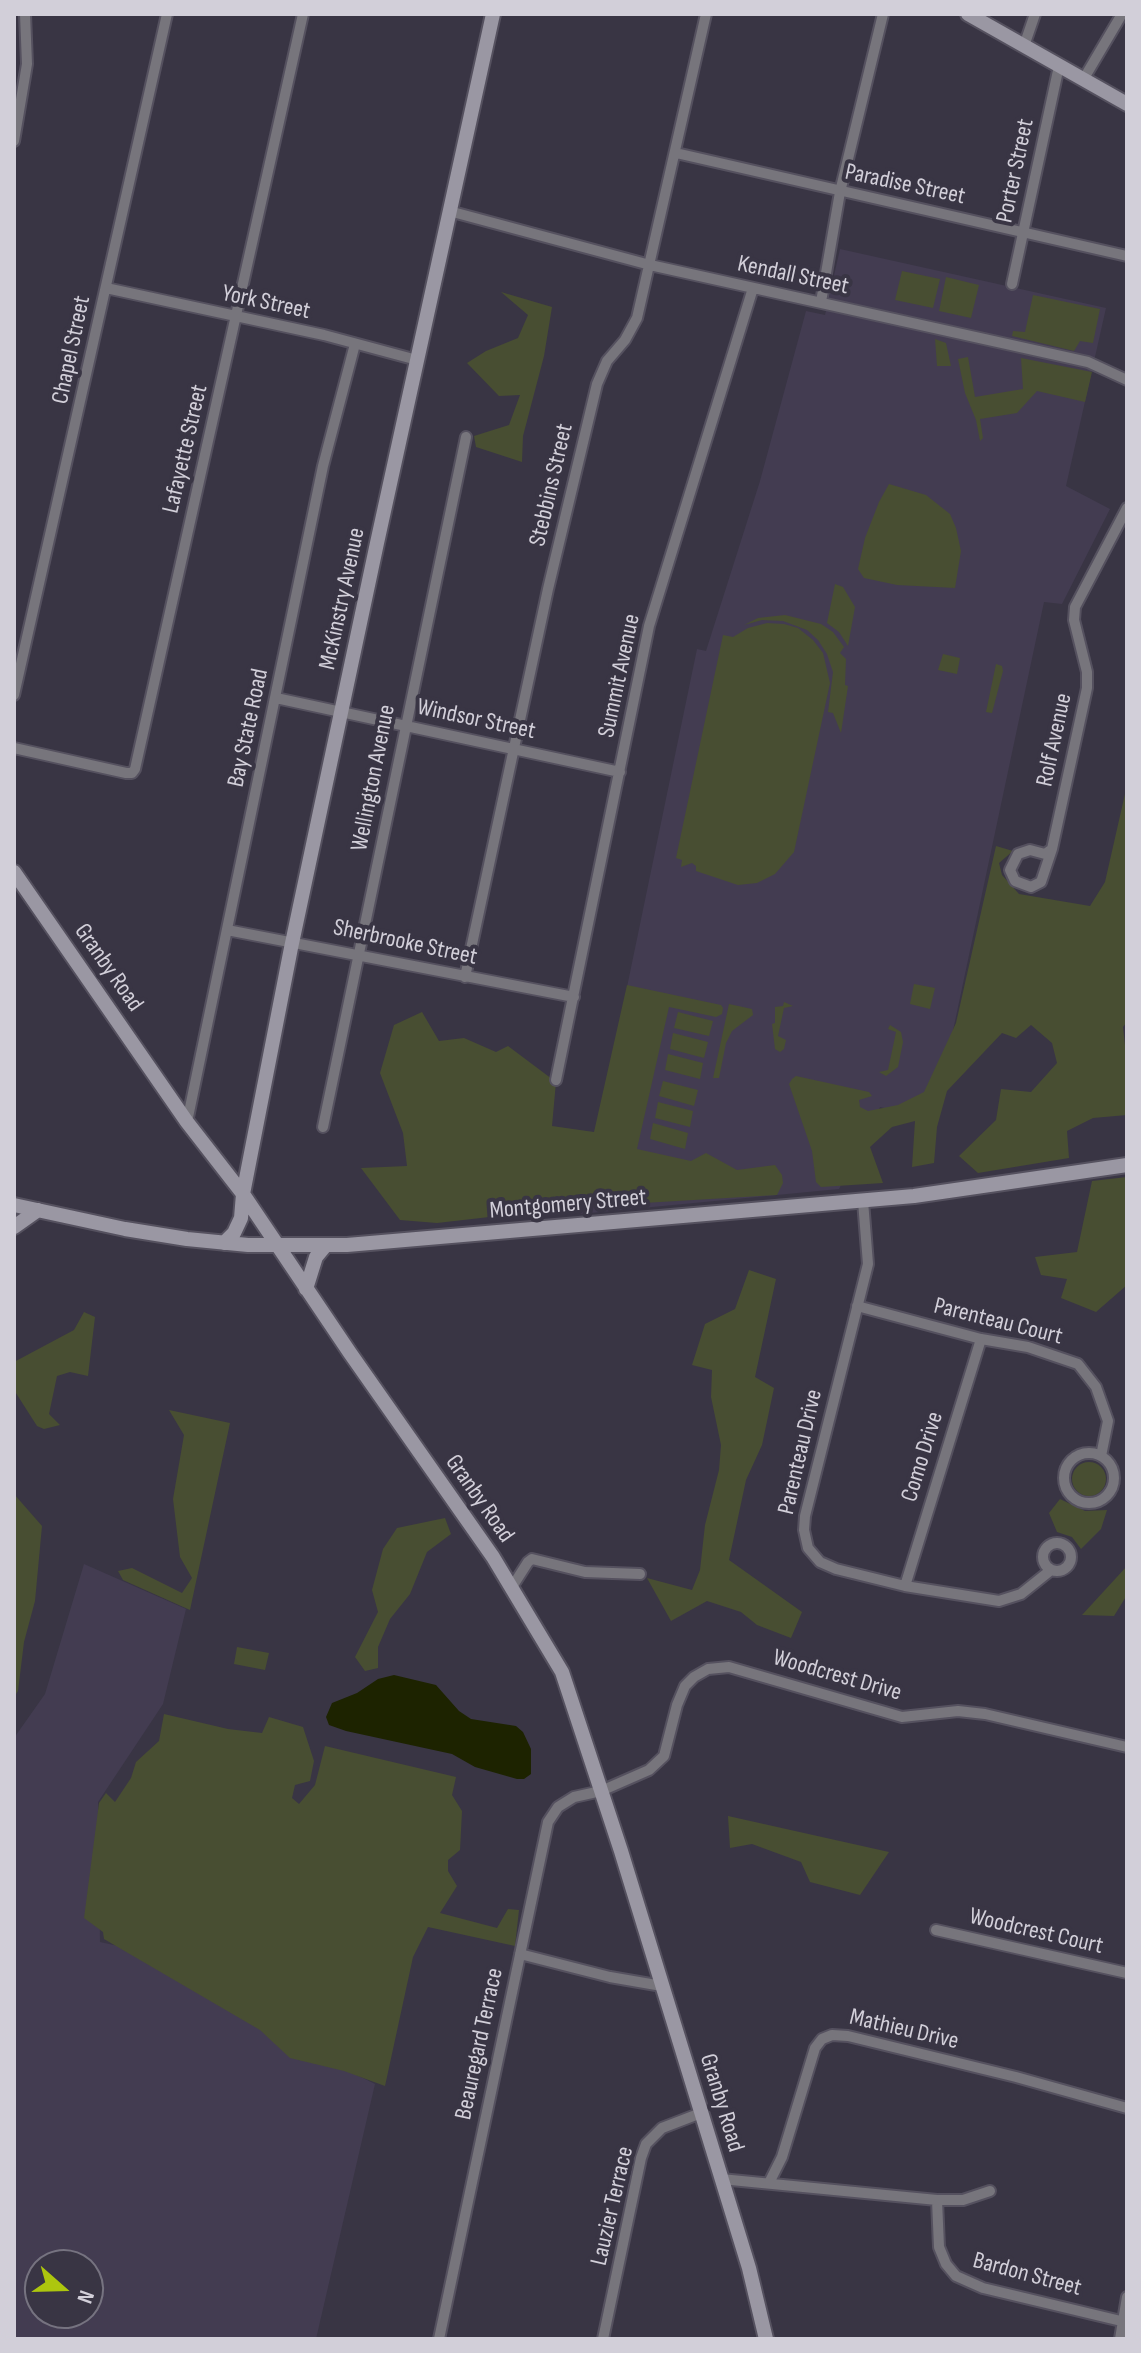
<!DOCTYPE html>
<style>
body{margin:0}
#map{position:relative;width:1141px;height:2353px;overflow:hidden;background:#393544;font-family:"Sofia Sans Condensed",sans-serif}
canvas{display:block}
.frame{position:absolute;inset:0;border:16px solid #d2cfd9;pointer-events:none}
.north{position:absolute;left:24px;top:2249px;width:80px;height:80px;box-sizing:border-box;background:#393544;border:2px solid #767380;border-radius:50%;rotate:110deg;font-size:22px;font-weight:700;line-height:32px;text-align:center;color:#d2cfd9}
.north::after{content:'';display:block;margin:auto;width:28px;height:36px;background:#adc60e;clip-path:polygon(50% 0,100% 100%,50% 72%,0 100%)}
</style>
<div id="map">
<canvas width="1141" height="2353"></canvas>
<div class="frame"></div>
<div class="north">N</div>
</div>
<script>
const ctx = document.querySelector('canvas').getContext('2d');
ctx.lineJoin = 'round';
function fillPath(path, color) { ctx.fillStyle = color; ctx.fill(path, 'evenodd'); }
const shape = rows => new Path2D(rows.map(r => 'M' + r).join(''));
function stroke(path, color, width, dash) { ctx.strokeStyle = color; ctx.lineWidth = width; ctx.lineCap = dash ? 'butt' : 'round'; ctx.setLineDash(dash || []); ctx.stroke(path); }
function drawText(font, color, halo, rows, align = 'center') {
  ctx.font = font + ' "Sofia Sans Condensed",sans-serif'; ctx.lineWidth = 8; ctx.setLineDash([]); ctx.textBaseline = 'middle'; ctx.strokeStyle = halo; ctx.fillStyle = color; for (const [text, x, y, turn = 0] of rows) {
    ctx.save(); ctx.translate(x, y); ctx.rotate((+turn || 0) * Math.PI / 180); ctx.textAlign = isNaN(turn) ? turn : align; if (halo) ctx.strokeText(text, 0, 0); ctx.fillText(text, 0, 0); ctx.restore();
  }
}
const built = shape([
 [840,249,1106,308,1066,486,1110,509,1062,604,1044,602,934,1120,880,1107,839,1189,580,1214,697,649,706,651,760,481,806,311,825,315],
 [84,1564,186,1609,163,1704,98,1802,100,1942,118,1946,260,2027,375,2084,316,2339,14,2339,14,1738,45,1694],
 [40,2265,88,2265,88,2313,40,2313]
]);
const green = shape([
 [902,271,940,279,933,308,895,300],
 [946,277,979,285,971,318,939,311],
 [501,292,552,307,544,356,523,436,522,462,476,447,474,436,509,425,520,395,499,396,467,363,486,351,518,338,528,315],
 [1033,295,1100,309,1093,343,1080,341,1074,351,1012,336,1013,331,1025,332],
 [935,339,946,343,951,366,937,366],
 [968,357,975,397,1023,389,1021,358,1092,372,1085,402,1037,391,1017,413,980,419,983,438,980,441,976,420,965,393,958,359],
 [889,484,926,495,950,514,956,528,961,551,955,588,897,585,864,578,858,569,865,538,879,502],
 [835,584,843,587,855,607,848,646,839,632,827,623],
 [785,615,821,624,833,632,844,647,840,653,846,659,845,685,848,686,841,733,833,713,828,712,833,672,827,654,818,640,807,630,783,621,762,620,744,625,758,618],
 [767,623,784,624,798,628,813,640,823,653,830,683,794,852,775,874,757,883,738,885,696,871,696,866,692,863,681,867,682,860,676,858,723,635,733,637,748,628],
 [943,654,960,658,957,674,938,670],
 [996,664,1002,666,1003,671,992,713,986,712],
 [1127,785,1127,1022,1123,1027,1127,1063,1127,1115,1093,1118,1067,1131,1069,1158,978,1173,959,1156,996,1120,1001,1089,1031,1092,1057,1063,1052,1043,1031,1025,1016,1038,1002,1033,947,1091,937,1127,934,1163,912,1167,915,1121,892,1127,870,1147,883,1183,821,1187,816,1182,812,1151,789,1084,792,1079,796,1076,869,1092,872,1096,859,1100,860,1107,868,1111,898,1105,924,1092,956,1023,996,846,1013,851,999,863,1002,875,1019,894,1090,906,1105,882],
 [914,984,935,988,930,1009,910,1004],
 [627,985,721,1005,723,1008,722,1014,716,1017,669,1007,637,1149,691,1161,706,1153,737,1170,775,1165,782,1175,783,1183,777,1195,577,1207,437,1223,400,1220,361,1168,407,1166,403,1133,380,1073,394,1025,422,1012,439,1041,464,1038,496,1052,508,1046,556,1082,552,1126,594,1132],
 [784,1002,793,1006,784,1008,778,1036,786,1040,784,1049,780,1052,775,1049,772,1024,775,1023,775,1007,783,1006],
 [729,1004,752,1009,753,1015,732,1031,726,1043,719,1078,713,1078],
 [678,1012,713,1021,709,1036,674,1028],
 [890,1025,901,1032,903,1042,898,1067,886,1076,879,1072,888,1070,896,1032,888,1029],
 [673,1033,708,1042,704,1058,670,1049],
 [668,1054,703,1063,700,1079,665,1070],
 [663,1081,698,1090,694,1106,659,1096],
 [658,1102,693,1111,690,1127,655,1118],
 [653,1123,688,1133,685,1149,650,1139],
 [1127,1177,1127,1285,1096,1312,1061,1298,1067,1279,1041,1275,1035,1257,1077,1252,1092,1181],
 [749,1270,776,1279,755,1377,774,1388,762,1445,746,1480,729,1560,802,1612,791,1638,757,1625,741,1612,707,1601,671,1621,647,1578,692,1590,700,1570,705,1525,719,1470,721,1445,711,1397,712,1370,692,1365,705,1324,735,1309],
 [84,1312,95,1317,88,1376,70,1372,57,1376,49,1414,60,1425,44,1429,37,1426,14,1390,14,1362,74,1330],
 [169,1410,230,1423,190,1610,123,1580,118,1571,132,1568,182,1593,192,1578,180,1557,173,1499,184,1435],
 '1072 1479a17 17 0 1 1 34 0a17 17 0 1 1-34 0Z',
 [14,1494,42,1526,35,1601,24,1642,18,1691,14,1697],
 [1060,1499,1085,1511,1107,1510,1101,1529,1081,1549,1072,1537,1057,1532,1049,1513],
 [445,1518,451,1534,427,1552,410,1594,390,1619,378,1647,378,1668,365,1671,355,1657,378,1612,372,1590,383,1549,397,1528],
 [1127,1566,1127,1595,1114,1616,1082,1615],
 [237,1647,269,1653,265,1670,234,1664],
 [164,1714,228,1729,262,1733,269,1717,303,1727,314,1761,310,1781,295,1785,292,1798,299,1804,315,1785,325,1746,456,1777,452,1795,462,1811,460,1850,448,1860,448,1871,457,1886,440,1913,497,1928,508,1909,519,1910,515,1946,428,1927,413,1957,385,2086,344,2071,290,2058,260,2030,104,1939,103,1932,84,1918,99,1803,106,1793,115,1802,131,1778,136,1762,159,1741],
 [728,1816,889,1852,860,1895,810,1882,801,1862,752,1844,730,1848]
]);
const water = shape([
 [394,1675,436,1685,459,1711,471,1719,516,1726,523,1732,531,1749,531,1774,524,1779,517,1779,475,1767,452,1754,346,1731,329,1725,326,1717,332,1703,357,1693,378,1679]
]);
const street = shape([
 [1024,46,1035,14],
 [1083,80,1122,14],
 [14,141,27,64,25,14],
 [676,153,1127,256],
 [449,211,650,265,1088,362,1127,380],
 [1012,284,1059,66],
 [106,288,324,335,417,360],
 [821,302,840,192,883,14],
 [14,695,167,14],
 [276,698,620,772],
 [14,748,126,773,132,773,135,769,303,14],
 [1052,849,1087,688,1087,672,1074,620,1075,607,1127,508],
 [1052,849,1041,882,1031,887,1015,881,1010,870,1018,854,1030,850,1045,854,1052,849],
 [227,930,574,997],
 [465,977,548,589,597,384,607,361,625,340,637,318,706,14],
 [556,1080,649,626,753,288],
 [187,1122,323,466,355,344],
 [323,1127,466,437],
 [863,1201,868,1264,805,1516,804,1530,808,1548,820,1562,836,1569,905,1586,999,1601,1021,1594,1051,1570],
 [857,1306,981,1339,1028,1347,1078,1364,1096,1387,1108,1421,1101,1456],
 '1064 1478a25 25 0 1 1 50 0a25 25 0 1 1-50 0Z',
 '1043 1557a14 14 0 1 1 28 0a14 14 0 1 1-28 0Z',
 [905,1586,981,1339],
 [512,1587,528,1562,532,1559,585,1572,640,1574],
 [936,1930,1127,1973],
 [520,1954,610,1977,662,1986],
 [721,2179,937,2200,939,2247,946,2264,956,2276,983,2288,1121,2321],
 [769,2183,782,2157,815,2048,822,2039,832,2035,848,2036,1016,2077,1127,2108],
 [937,2200,963,2200,990,2191],
 [439,2339,548,1822,558,1807,574,1797,601,1791,649,1770,664,1756,677,1705,685,1686,694,1677,708,1669,729,1667,902,1717,958,1711,985,1714,1127,1747],
 [603,2339,641,2158,646,2144,662,2128,701,2113],
 [1120,2339,1127,2297]
]);
const secondary = shape([
 [968,14,1127,104],
 [14,872,187,1122,243,1194,350,1353,493,1557,562,1672,621,1851,749,2268,766,2339],
 [14,1205,125,1229,187,1239,248,1245,347,1245,914,1196,1127,1165],
 [14,1227,38,1210],
 [224,1243,234,1233,241,1218,243,1194,291,948,377,543,493,14],
 [306,1289,316,1257,326,1245]
]);
const streetNames = [
 ["Porter Street",1016,171,-78],
 ["Paradise Street",905,185,12],
 ["Kendall Street",793,276,12],
 ["York Street",266,303,12],
 ["Chapel Street",72,350,-78],
 ["Lafayette Street",186,449,-77],
 ["Stebbins Street",552,485,-77],
 ["McKinstry Avenue",343,599,-78],
 ["Summit Avenue",620,676,-78],
 ["Windsor Street",476,720,12],
 ["Bay State Road",249,728,-78],
 ["Rolf Avenue",1055,740,-78],
 ["Wellington Avenue",374,778,-79],
 ["Sherbrooke Street",405,943,12],
 ["Granby Road",108,968,55],
 ["Montgomery Street",568,1205,-5],
 ["Parenteau Court",998,1322,14],
 ["Parenteau Drive",801,1452,-77],
 ["Como Drive",923,1457,-73],
 ["Granby Road",479,1499,55],
 ["Woodcrest Drive",837,1676,16],
 ["Woodcrest Court",1036,1932,13],
 ["Mathieu Drive",904,2030,13],
 ["Beauregard Terrace",480,2044,-78],
 ["Granby Road",721,2103,73],
 ["Lauzier Terrace",613,2206,-77],
 ["Bardon Street",1027,2275,15]
];
fillPath(built, '#433c51');
fillPath(green, '#484e32');
fillPath(water, '#1d2300');
stroke(street, '#55515f', 14);
stroke(secondary, '#55515f', 18);
stroke(street, '#77757c', 10);
stroke(secondary, '#9a97a3', 14);
drawText('24px', '#d2cfd9', '#393544', streetNames);
</script>
